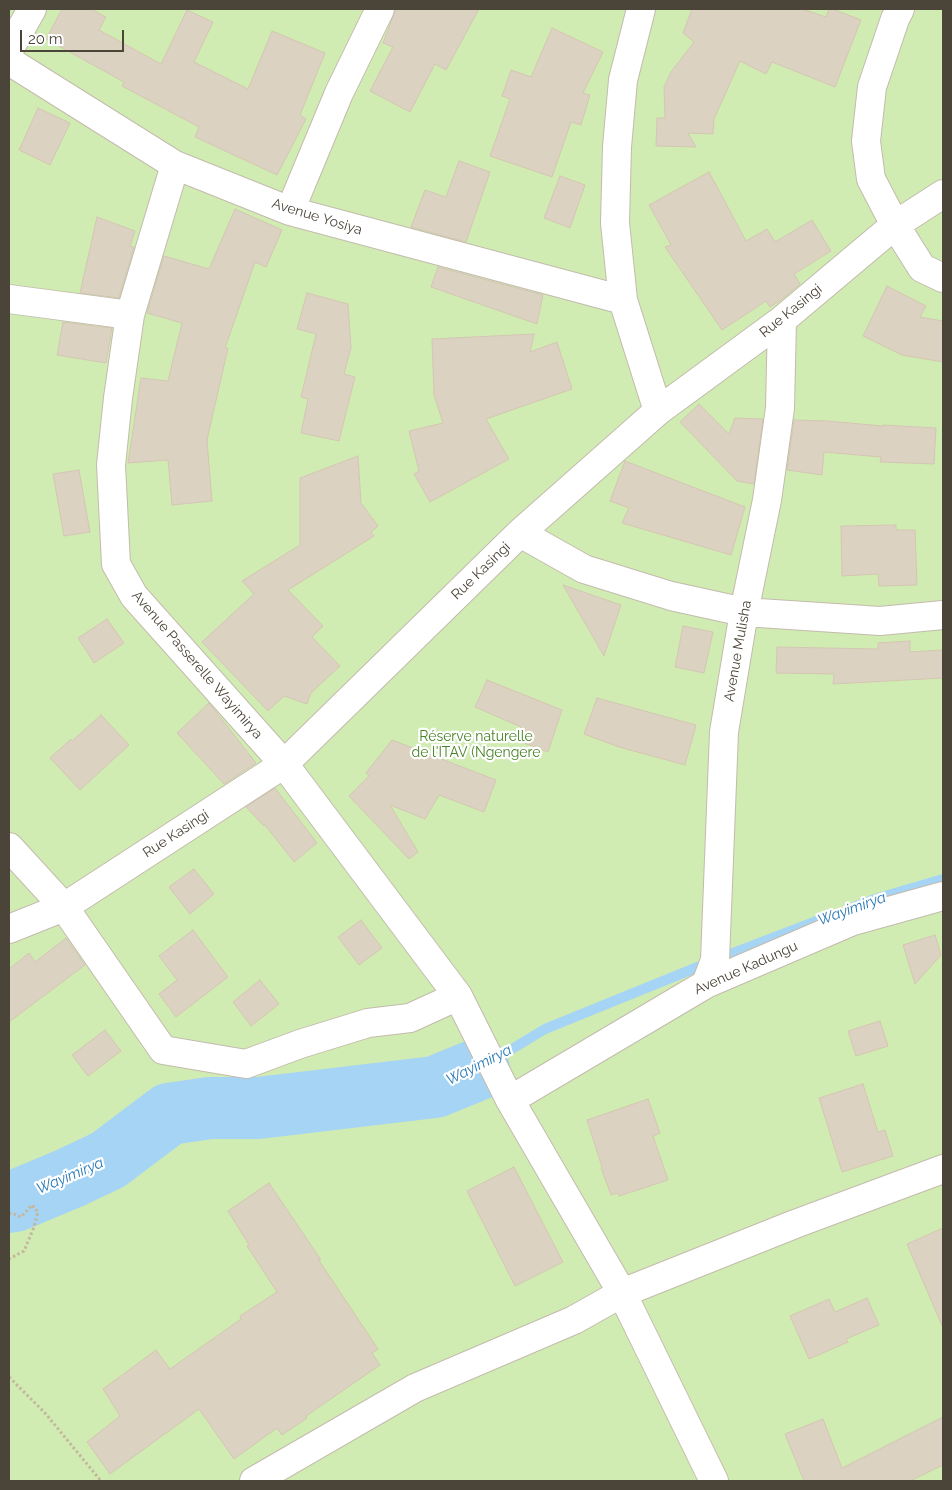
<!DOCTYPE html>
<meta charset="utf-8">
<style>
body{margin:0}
#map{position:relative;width:952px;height:1490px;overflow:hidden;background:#f6f3eb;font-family:Raleway,sans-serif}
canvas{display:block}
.frame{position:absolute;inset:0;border:10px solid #4b4438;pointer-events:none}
.scale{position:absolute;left:20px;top:30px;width:104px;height:22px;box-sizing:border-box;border:2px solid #4b4438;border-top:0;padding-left:6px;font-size:15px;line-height:18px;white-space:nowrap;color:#4b4438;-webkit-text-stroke:4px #fff;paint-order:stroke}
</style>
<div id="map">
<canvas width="952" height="1490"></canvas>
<div class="frame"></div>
<div class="scale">20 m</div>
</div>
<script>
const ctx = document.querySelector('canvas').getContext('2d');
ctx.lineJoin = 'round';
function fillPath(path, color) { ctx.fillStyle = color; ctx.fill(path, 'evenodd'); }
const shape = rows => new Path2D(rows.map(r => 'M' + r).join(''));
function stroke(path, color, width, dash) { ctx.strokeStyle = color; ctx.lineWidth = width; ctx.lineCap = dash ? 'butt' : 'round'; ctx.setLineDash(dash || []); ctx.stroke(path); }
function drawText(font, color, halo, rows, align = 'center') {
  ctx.font = font + ' Raleway,sans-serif'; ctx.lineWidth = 4.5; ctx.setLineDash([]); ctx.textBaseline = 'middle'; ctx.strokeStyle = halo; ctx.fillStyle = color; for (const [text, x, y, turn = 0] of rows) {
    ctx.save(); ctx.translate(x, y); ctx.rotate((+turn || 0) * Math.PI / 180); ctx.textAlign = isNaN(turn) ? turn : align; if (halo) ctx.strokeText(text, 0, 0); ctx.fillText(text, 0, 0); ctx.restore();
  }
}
const green = shape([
 [9,9,943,9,943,1481,9,1481]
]);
const stream = shape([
 [851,908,878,898,943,879],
 [479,1069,545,1029,715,960,835,914]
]);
const river = shape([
 [9,1202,15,1201,70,1178,108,1160,169,1114,210,1108,258,1108,435,1087,479,1069]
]);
const building = shape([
 [62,9,91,9,106,17,99,30,161,64,187,10,213,22,194,62,248,89,272,31,325,53,300,115,306,119,277,175,195,137,199,127,122,86,124,82,46,39,62,9],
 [396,9,479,9,446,70,435,64,410,112,370,91,393,47,383,43,396,9],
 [692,9,802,9,826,17,829,9,833,9,861,20,835,87,772,62,766,74,740,61,714,119,713,134,688,133,696,147,656,146,657,118,665,118,664,87,671,72,694,42,683,33,692,9],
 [552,28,603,52,583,93,590,95,581,125,571,122,552,177,490,156,510,99,502,96,511,70,531,77,552,28],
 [38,108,70,123,50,165,19,150,38,108],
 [459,161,490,172,466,242,411,227,425,190,446,197,459,161],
 [709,172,746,241,767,229,775,242,812,220,831,251,794,274,800,284,781,300,770,307,766,301,722,330,665,247,671,245,649,205,709,172],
 [560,176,585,185,570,228,544,218,560,176],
 [235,209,282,230,266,267,255,262,225,348,228,348,207,440,212,501,172,505,168,460,128,463,141,378,168,381,182,323,147,313,164,256,209,269,235,209],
 [97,217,135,231,130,246,134,247,119,298,80,293,97,217],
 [438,267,543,295,537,324,431,287,438,267],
 [887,286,926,306,920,317,943,321,943,362,902,355,863,336,887,286],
 [307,293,348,304,351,348,344,374,355,377,339,441,301,433,308,399,301,397,316,334,297,329,307,293],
 [63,322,112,328,106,363,57,355,63,322],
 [534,334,530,352,557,342,572,389,486,419,509,459,430,502,414,474,419,471,409,431,443,423,434,395,432,339,534,334],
 [699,404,729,434,735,418,763,419,754,484,737,481,680,422,699,404],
 [794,420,827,421,883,426,883,425,936,428,934,464,880,462,881,457,824,452,822,475,787,470,794,420],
 [358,456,361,503,378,526,371,532,374,536,288,590,323,626,312,637,340,666,311,693,307,704,284,696,268,711,202,642,254,594,242,581,300,545,300,478,358,456],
 [625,461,745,507,731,555,622,523,629,508,610,501,625,461],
 [79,470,90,532,64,536,53,474,79,470],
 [896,525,896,530,915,530,917,585,879,586,878,574,842,576,841,526,896,525],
 [563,585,621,605,604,656,563,585],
 [107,619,124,643,94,663,78,638,107,619],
 [683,626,713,632,704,673,675,667,683,626],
 [910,641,910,652,943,650,943,678,833,684,834,674,776,673,777,647,878,649,878,643,910,641],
 [487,680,562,710,548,752,516,740,521,727,475,707,487,680],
 [597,698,696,725,685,765,619,747,584,734,597,698],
 [209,703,256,763,224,784,177,733,209,703],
 [101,715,129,745,80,790,50,758,71,739,72,741,101,715],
 [392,740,496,780,484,812,439,795,425,819,390,805,418,852,409,859,349,796,369,776,366,773,392,740],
 [275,788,317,843,294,862,265,825,264,826,246,807,275,788],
 [194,869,214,894,190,914,169,887,194,869],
 [361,920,382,948,359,965,338,937,361,920],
 [193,930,228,977,176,1017,159,994,177,980,159,956,193,930],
 [935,935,941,955,915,984,903,945,935,935],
 [66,938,85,965,9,1022,9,969,29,953,35,962,66,938],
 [260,980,279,1004,251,1026,233,1002,260,980],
 [880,1021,888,1046,856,1056,848,1031,880,1021],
 [105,1030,121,1051,88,1076,72,1055,105,1030],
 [863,1084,878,1132,885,1130,893,1156,842,1172,819,1098,863,1084],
 [648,1099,660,1133,653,1136,668,1180,619,1196,618,1193,611,1195,601,1168,602,1167,587,1120,648,1099],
 [514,1167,563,1262,515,1286,467,1191,514,1167],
 [269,1183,321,1260,318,1259,378,1349,372,1353,380,1365,306,1416,307,1418,282,1435,277,1428,234,1459,199,1409,110,1474,87,1442,120,1416,103,1389,156,1350,170,1369,241,1319,240,1316,277,1292,247,1246,249,1245,228,1211,269,1183],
 [943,1228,943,1328,907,1244,943,1228],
 [867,1298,879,1325,846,1339,848,1342,809,1359,790,1316,829,1299,835,1312,867,1298],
 [943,1417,943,1465,910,1481,804,1481,785,1434,823,1419,842,1468,943,1417]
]);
const path = shape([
 [9,1214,12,1213,21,1217,32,1205,38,1212,34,1227,24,1251,9,1259],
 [9,1377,45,1413,101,1481]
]);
const minor = shape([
 [641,9,623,80,617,147,615,223,623,300,658,411],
 [900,9,895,19,872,87,866,141,871,179,895,225,922,268,943,278],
 [9,50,32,9],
 [9,61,175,165,290,211,623,300],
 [175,165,130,315,118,398,111,465,116,564,134,596,284,764,458,996,510,1100,622,1293,714,1481],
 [290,211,339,93,380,9],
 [9,299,130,315],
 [520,533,584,569,671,596,744,612,880,621,943,615],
 [9,847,64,907,163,1050,246,1064,300,1044,368,1023,410,1018,458,996],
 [9,929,64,907,284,764,520,533,658,411,782,320,895,225,943,194],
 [706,984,715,960,724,732,744,612,767,500,780,408,782,320],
 [510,1100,706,984,853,921,943,896],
 [254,1481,415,1388,574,1320,622,1293,795,1224,943,1169]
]);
const streetNames = [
 ["Avenue Yosiya",317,217,17],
 ["Rue Kasingi",791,311,-39],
 ["Rue Kasingi",481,571,-44],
 ["Avenue Mulisha",738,651,-80],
 ["Avenue Passerelle Wayimirya",197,665,49],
 ["Rue Kasingi",176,834,-33],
 ["Avenue Kadungu",746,968,-24]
];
const parkNames = [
 ["Réserve naturelle",476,737],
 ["de l'ITAV (Ngengere",476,753]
];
const waterNames = [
 ["Wayimirya",852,909,-20],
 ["Wayimirya",479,1065,-27],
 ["Wayimirya",70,1176,-23]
];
fillPath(green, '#d1ecb2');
stroke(stream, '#a5d4f5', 10);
stroke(river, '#a5d4f5', 62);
fillPath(building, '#dcd2c2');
stroke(building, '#d4c7b2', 1);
stroke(minor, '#c3bbad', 30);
stroke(path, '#c5b79d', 3, [2.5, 2.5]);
stroke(minor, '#fff', 28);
drawText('14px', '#4b4438', '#fff', streetNames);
drawText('14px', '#488226', '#fff', parkNames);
drawText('italic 15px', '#2879b6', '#fff', waterNames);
</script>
